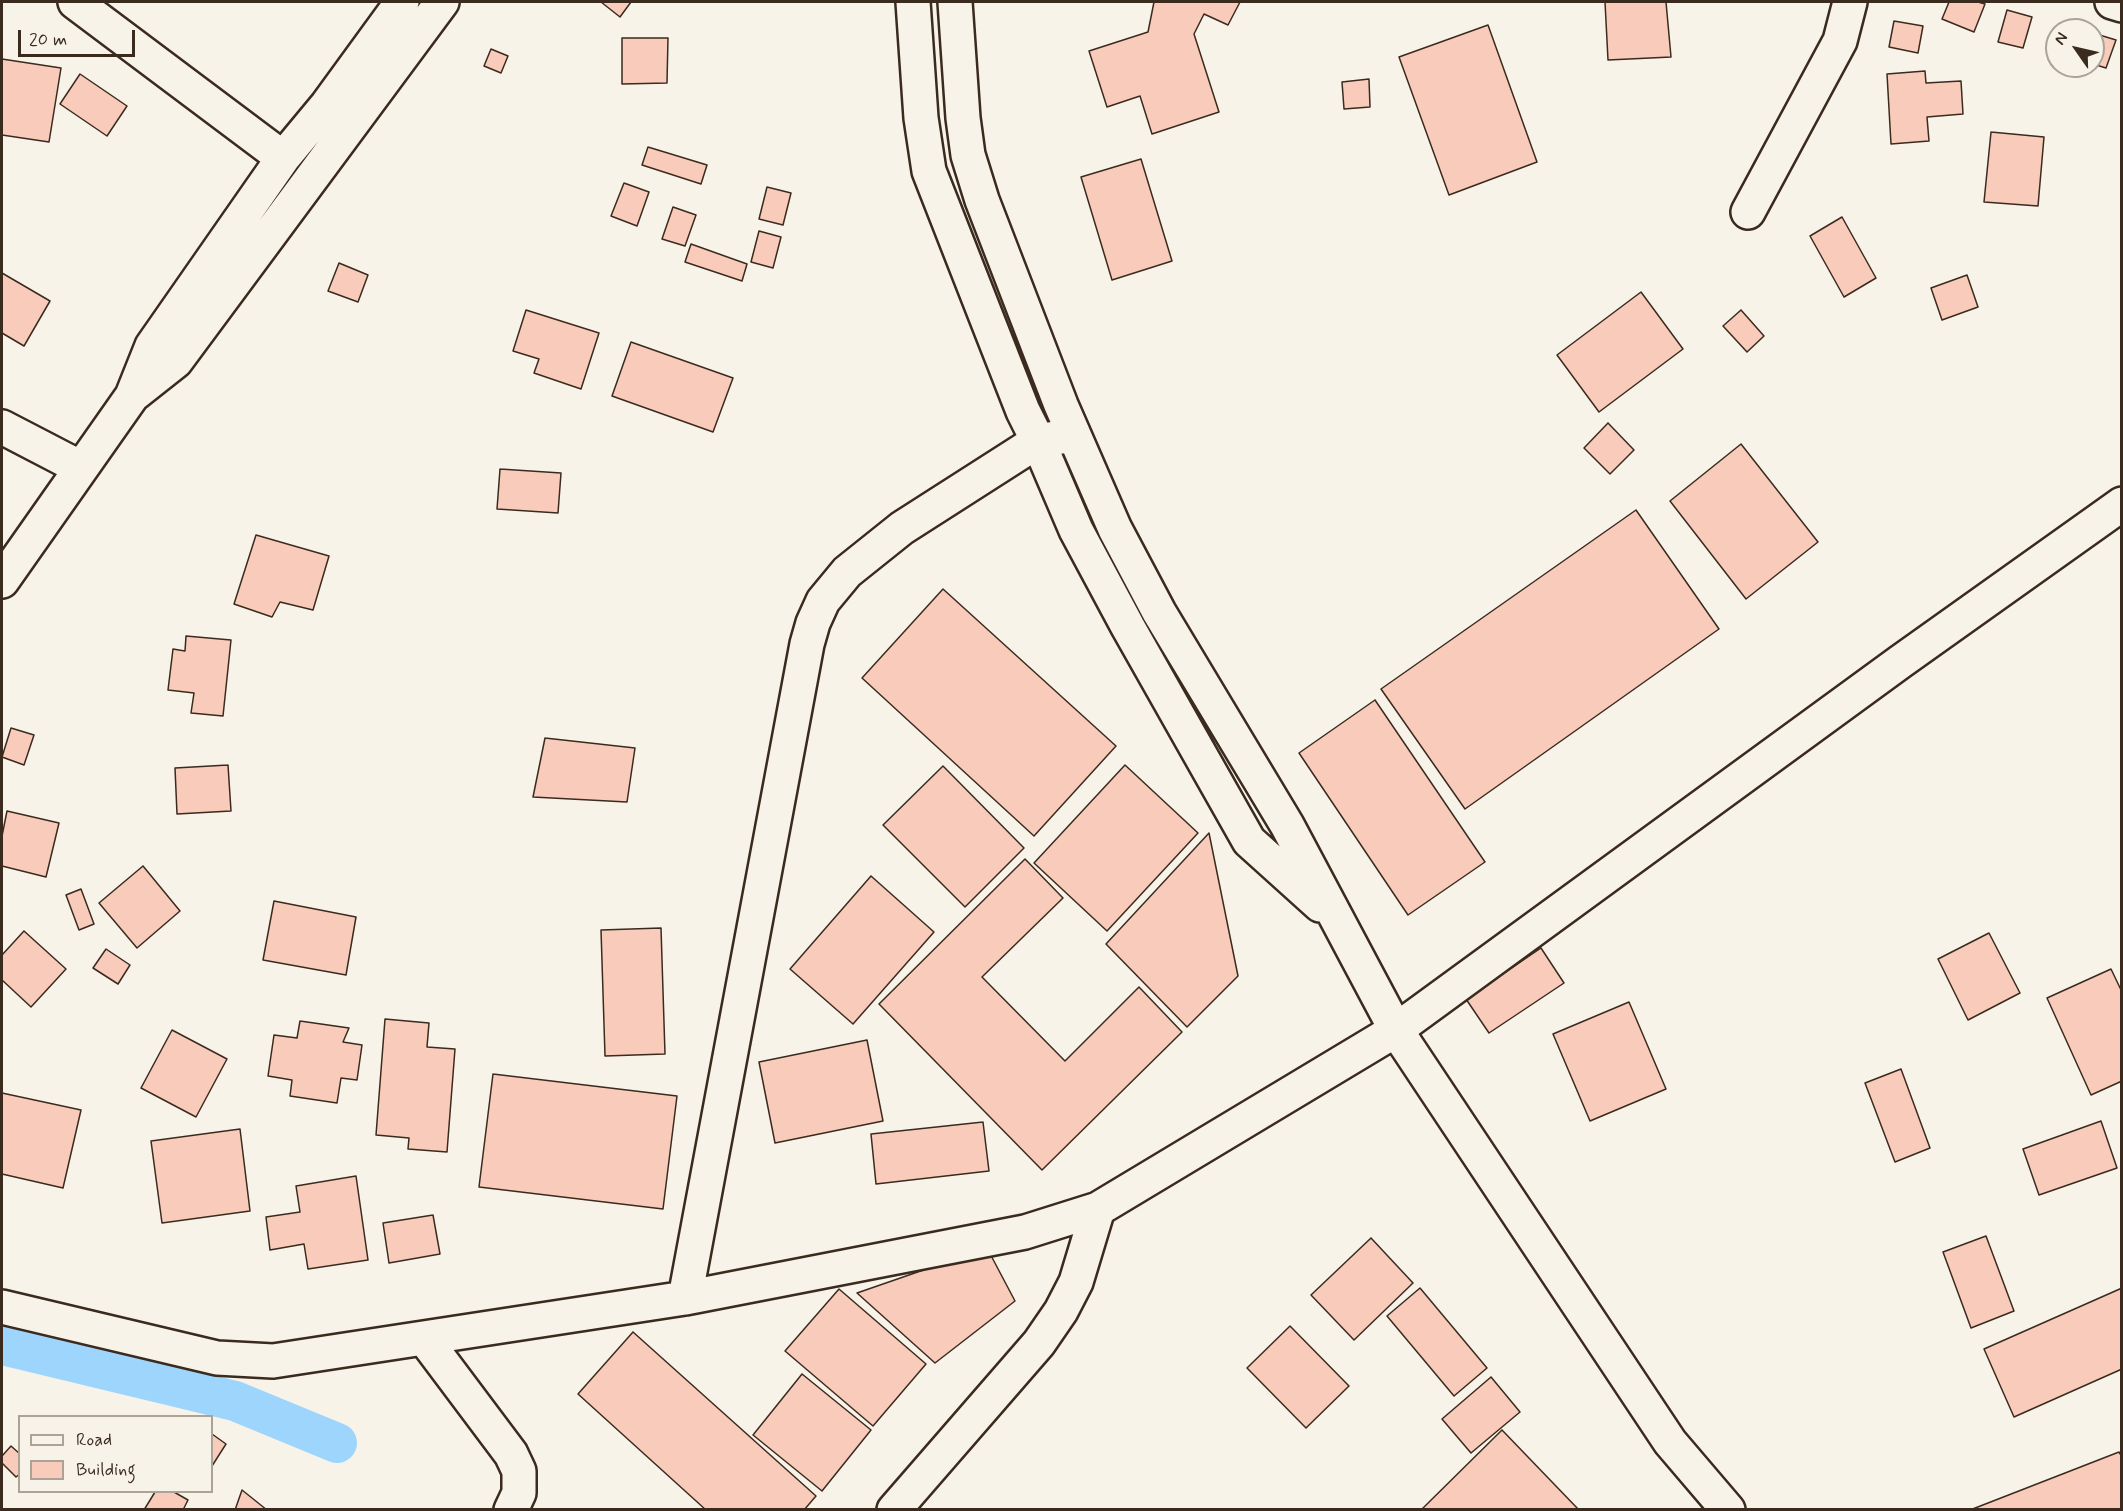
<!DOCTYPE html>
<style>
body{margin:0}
#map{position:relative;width:2123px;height:1511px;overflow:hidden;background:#f7f3e8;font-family:Mynerve,sans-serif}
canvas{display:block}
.frame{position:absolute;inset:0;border:3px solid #3b2a1e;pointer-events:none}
.legend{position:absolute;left:18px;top:1415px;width:195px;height:78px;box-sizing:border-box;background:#f7f3e8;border:2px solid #aca397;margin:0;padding:8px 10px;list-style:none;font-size:18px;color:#3b2a1e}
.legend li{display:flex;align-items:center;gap:12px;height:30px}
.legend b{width:30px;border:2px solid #aca397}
.north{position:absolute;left:2045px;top:18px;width:60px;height:60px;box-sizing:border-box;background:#f7f3e8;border:2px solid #aca397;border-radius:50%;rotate:304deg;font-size:16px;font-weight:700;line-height:24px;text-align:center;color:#3b2a1e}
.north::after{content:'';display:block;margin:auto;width:21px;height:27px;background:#3b2a1e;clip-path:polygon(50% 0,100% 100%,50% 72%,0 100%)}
.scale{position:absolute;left:18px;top:30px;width:117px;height:27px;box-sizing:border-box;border:3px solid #3b2a1e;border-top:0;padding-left:8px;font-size:18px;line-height:21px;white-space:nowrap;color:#3b2a1e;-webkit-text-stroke:4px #f7f3e8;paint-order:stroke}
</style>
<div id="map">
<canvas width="2123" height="1511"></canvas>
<div class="frame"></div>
<ul class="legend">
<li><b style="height:8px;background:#f7f3e8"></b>Road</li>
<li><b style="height:16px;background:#f8cbba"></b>Building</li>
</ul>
<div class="north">N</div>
<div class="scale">20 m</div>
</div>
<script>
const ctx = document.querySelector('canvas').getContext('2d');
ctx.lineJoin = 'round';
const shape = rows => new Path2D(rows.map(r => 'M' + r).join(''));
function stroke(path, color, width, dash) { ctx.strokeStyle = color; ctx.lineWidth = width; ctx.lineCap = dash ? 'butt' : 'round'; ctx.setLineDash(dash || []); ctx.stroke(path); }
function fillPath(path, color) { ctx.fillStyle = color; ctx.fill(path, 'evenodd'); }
const canal = shape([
 [2,1345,235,1401,337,1443]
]);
const building = shape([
 [601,2,631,2,620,17,601,2],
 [1154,2,1240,2,1228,25,1204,14,1194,34,1219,112,1152,134,1140,96,1107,107,1089,51,1148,32,1154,2],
 [1605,2,1666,2,1671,57,1608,60,1605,2],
 [1949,2,1978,2,1985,4,1974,32,1942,19,1949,2],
 [2007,10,2032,17,2023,48,1998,42,2007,10],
 [1894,21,1923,26,1918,53,1889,47,1894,21],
 [1488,25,1537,162,1449,195,1399,57,1488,25],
 [2093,33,2116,40,2106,68,2093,64,2093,33],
 [622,38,668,38,667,83,622,84,622,38],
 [491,49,508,56,501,73,484,66,491,49],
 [2,59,61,68,49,142,2,135,2,59],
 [1925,71,1926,83,1961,81,1963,114,1927,117,1929,141,1891,144,1887,74,1925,71],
 [80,74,127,106,107,136,60,104,80,74],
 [1369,79,1370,107,1344,109,1342,82,1369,79],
 [1991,132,2044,137,2038,206,1984,202,1991,132],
 [648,147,707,165,701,184,642,165,648,147],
 [1141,159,1172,261,1112,280,1081,177,1141,159],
 [624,183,649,192,637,226,611,216,624,183],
 [767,187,791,193,783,225,759,219,767,187],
 [673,207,696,215,685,246,662,239,673,207],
 [1842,217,1876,278,1844,297,1810,236,1842,217],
 [759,231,781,237,773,268,751,262,759,231],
 [691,244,747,264,742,281,685,262,691,244],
 [339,263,368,275,358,302,328,291,339,263],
 [2,273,50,301,24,346,2,333,2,273],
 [1967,275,1978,307,1942,320,1931,288,1967,275],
 [1641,292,1683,349,1599,412,1557,355,1641,292],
 [526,310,599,333,581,389,534,373,539,359,513,351,526,310],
 [1741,310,1764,336,1747,352,1723,326,1741,310],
 [631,342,733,378,713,432,612,396,631,342],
 [1608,423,1634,450,1610,474,1584,448,1608,423],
 [1741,444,1818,542,1746,599,1670,501,1741,444],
 [500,469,561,473,558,513,497,509,500,469],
 [1636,510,1719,629,1465,809,1381,689,1636,510],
 [256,535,329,556,313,610,280,602,272,617,234,604,256,535],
 [943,589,1116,746,1034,836,862,678,943,589],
 [186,636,231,640,223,716,191,713,194,693,168,690,173,649,185,651,186,636],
 [1375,700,1485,862,1408,915,1299,753,1375,700],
 [11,728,34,735,24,765,2,757,11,728],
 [545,738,635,748,627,802,533,797,545,738],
 [228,765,231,811,177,814,175,768,228,765],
 [1125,765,1198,833,1107,931,1034,863,1125,765],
 [943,766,1024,848,965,907,883,825,943,766],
 [7,811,59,823,46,877,2,866,2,836,7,811],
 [1209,833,1238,976,1187,1027,1106,944,1209,833],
 [1025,859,1063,898,982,977,1065,1061,1139,987,1182,1032,1042,1170,879,1004,1025,859],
 [143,866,180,911,137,948,99,903,143,866],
 [871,876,934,932,853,1024,790,969,871,876],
 [81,889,94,924,79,930,66,895,81,889],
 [274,901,356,917,346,975,263,960,274,901],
 [661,928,665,1054,605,1056,601,930,661,928],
 [24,931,66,969,31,1007,2,980,2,955,24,931],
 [1989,933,2020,993,1968,1020,1938,959,1989,933],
 [1541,948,1564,983,1489,1033,1466,999,1541,948],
 [106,949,130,965,118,984,93,968,106,949],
 [2111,969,2122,992,2122,1081,2091,1095,2047,998,2111,969],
 [1629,1002,1666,1089,1590,1121,1553,1034,1629,1002],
 [385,1019,429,1023,427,1047,455,1049,447,1152,408,1149,409,1138,376,1135,385,1019],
 [300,1021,349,1028,343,1042,362,1045,357,1080,341,1078,337,1103,290,1096,292,1080,268,1076,274,1035,297,1038,300,1021],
 [172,1030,227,1059,196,1117,141,1088,172,1030],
 [867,1040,883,1121,775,1143,759,1062,867,1040],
 [1901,1069,1930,1148,1895,1162,1865,1083,1901,1069],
 [493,1074,677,1096,663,1209,479,1187,493,1074],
 [2,1093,81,1110,63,1188,2,1174,2,1093],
 [2101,1121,2117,1168,2039,1195,2023,1149,2101,1121],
 [983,1122,989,1171,876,1184,871,1134,983,1122],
 [240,1129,250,1211,162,1223,151,1141,240,1129],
 [356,1176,368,1260,308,1269,304,1244,270,1250,266,1217,300,1212,296,1186,356,1176],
 [433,1215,440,1254,389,1263,383,1223,433,1215],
 [1986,1236,2014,1311,1971,1328,1943,1252,1986,1236],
 [1371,1238,1413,1283,1354,1340,1311,1295,1371,1238],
 [987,1248,1015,1301,935,1363,857,1293,987,1248],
 [1420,1288,1487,1368,1454,1396,1387,1316,1420,1288],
 [2122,1288,2122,1369,2014,1417,1984,1349,2122,1288],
 [839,1289,926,1364,873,1426,785,1351,839,1289],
 [1290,1326,1349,1386,1306,1428,1247,1368,1290,1326],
 [633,1332,816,1496,804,1510,706,1510,578,1394,633,1332],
 [802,1374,871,1430,822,1491,753,1435,802,1374],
 [1491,1377,1520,1412,1471,1453,1442,1419,1491,1377],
 [1502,1430,1579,1510,1421,1510,1502,1430],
 [212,1434,226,1444,212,1466,212,1434],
 [11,1446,20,1454,20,1474,16,1477,2,1463,2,1456,11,1446],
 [2119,1452,2122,1457,2122,1510,1970,1510,2119,1452],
 [242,1490,267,1510,235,1510,242,1490],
 [155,1492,174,1492,188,1500,183,1510,144,1510,155,1492]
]);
const minor = shape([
 [75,2,283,158],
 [2112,2,2122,5],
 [1748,212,1840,41,1850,2],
 [133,395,176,361,442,2],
 [2,427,81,468],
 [2,581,132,396,152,346,283,158,327,105,402,2],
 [685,1298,807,644,813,623,823,601,847,572,902,528,1038,441,1073,435],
 [2,1307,217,1358,273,1361,685,1298,1025,1232,1098,1209,1396,1030,1900,662,2122,504],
 [424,1338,511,1454,519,1471,519,1493,511,1510],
 [894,1510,1039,1343,1061,1311,1076,1282,1098,1209]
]);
const tertiary = shape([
 [913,2,921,118,929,171,1023,411,1038,441,1076,530,1128,627,1249,841,1320,905],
 [955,2,963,118,968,155,982,200,1061,405,1115,529,1159,612,1287,825,1396,1030,1670,1442,1728,1510]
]);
stroke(canal, '#9ed5fd', 40);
fillPath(building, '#f8cbba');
stroke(building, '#3b2a1e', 1.5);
stroke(minor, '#3b2a1e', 38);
stroke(tertiary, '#3b2a1e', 38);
stroke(minor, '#f7f3e8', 33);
stroke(tertiary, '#f7f3e8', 33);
</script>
